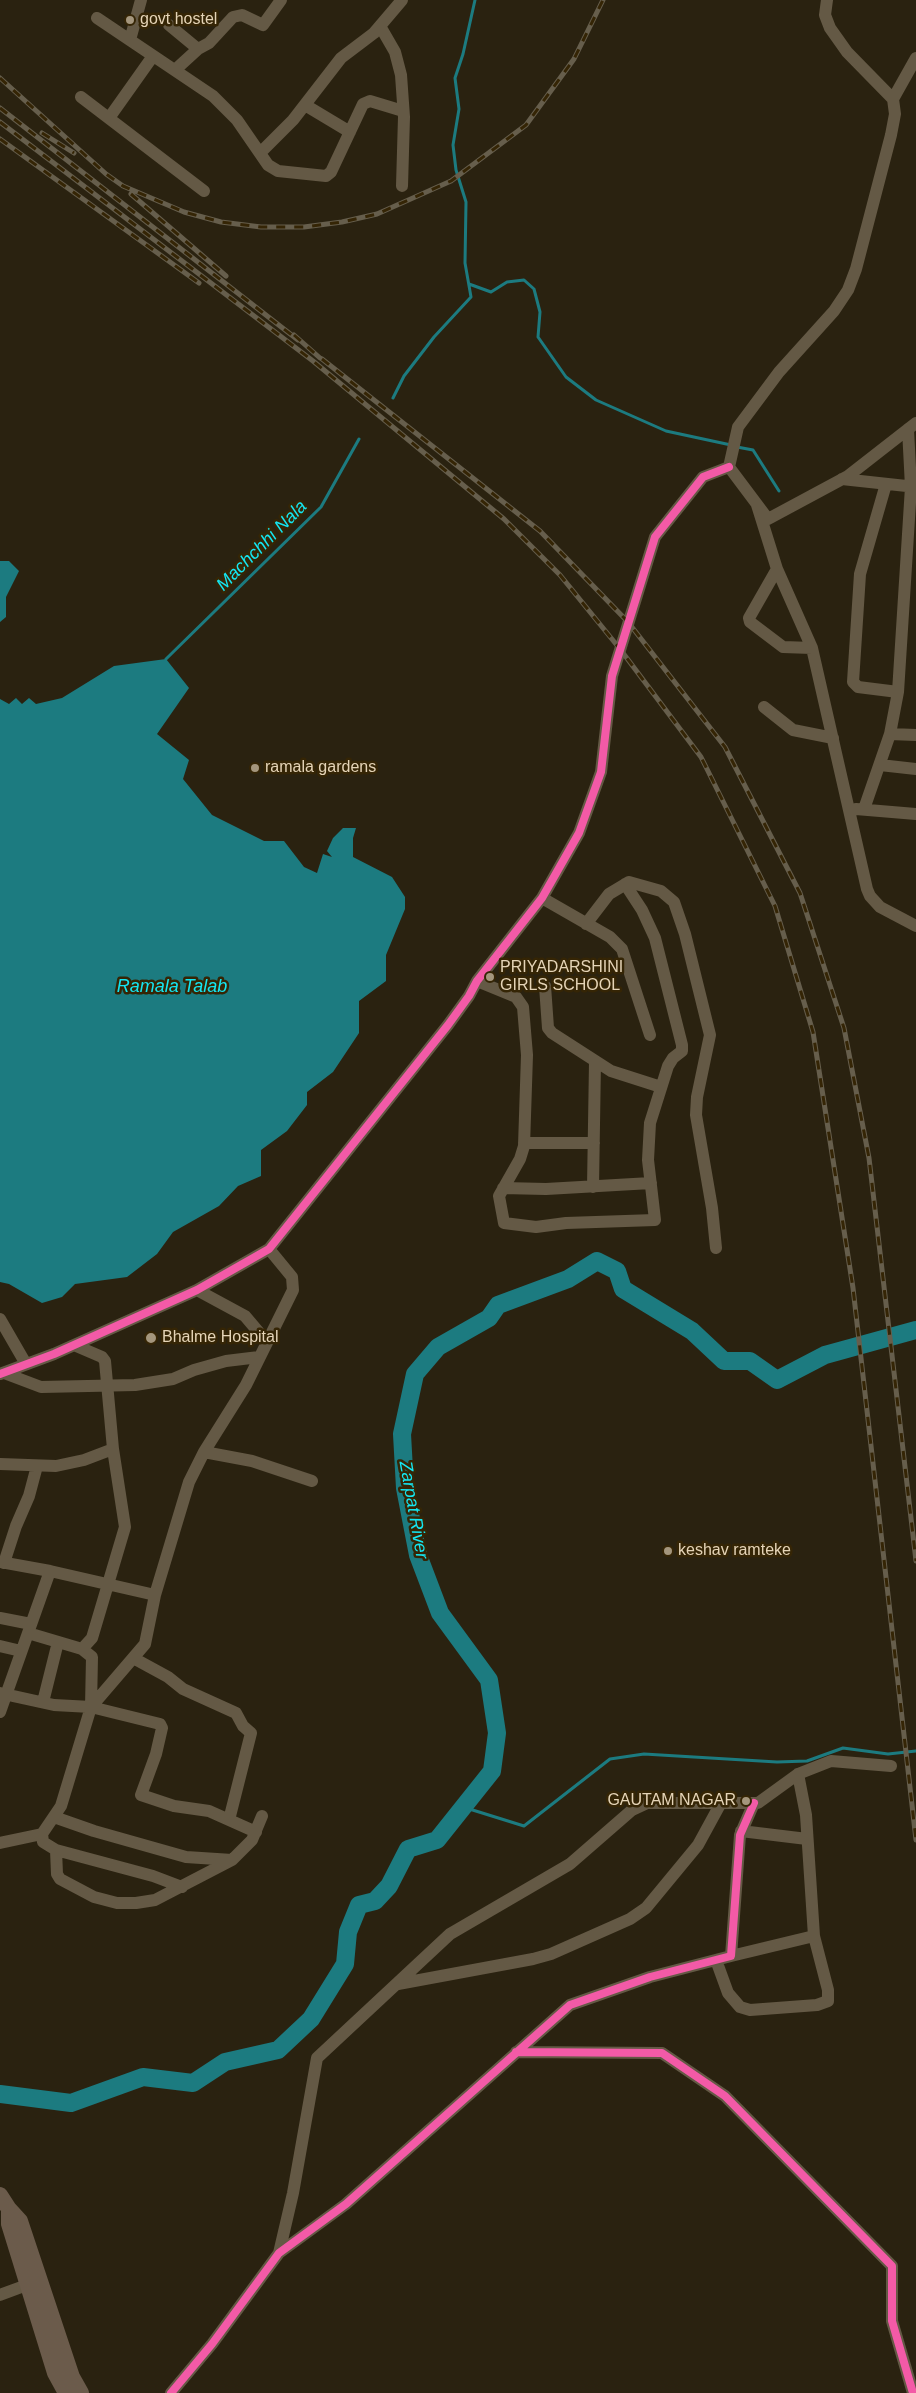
<!DOCTYPE html>
<style>
body{margin:0}
canvas{display:block;background:#2a2210}
</style>
<canvas width="916" height="2393"></canvas>
<script>
const ctx = document.querySelector('canvas').getContext('2d');
ctx.lineJoin = 'round';
function fillPath(path, color) { ctx.fillStyle = color; ctx.fill(path, 'evenodd'); }
const shape = rows => new Path2D(rows.map(r => 'M' + r).join(''));
function stroke(path, color, width, dash) { ctx.strokeStyle = color; ctx.lineWidth = width; ctx.lineCap = dash ? 'butt' : 'round'; ctx.setLineDash(dash || []); ctx.stroke(path); }
function drawText(font, color, halo, rows, align = 'center') {
  ctx.font = font + ' Helvetica,sans-serif'; ctx.lineWidth = 5; ctx.setLineDash([]); ctx.textBaseline = 'middle'; ctx.strokeStyle = halo; ctx.fillStyle = color; for (const [text, x, y, turn = 0] of rows) {
    ctx.save(); ctx.translate(x, y); ctx.rotate((+turn || 0) * Math.PI / 180); ctx.textAlign = isNaN(turn) ? turn : align; if (halo) ctx.strokeText(text, 0, 0); ctx.fillText(text, 0, 0); ctx.restore();
  }
}
const water = shape([
 [0,561,9,561,19,571,6,597,6,617,0,622],
 [166,659,189,688,157,734,189,760,183,779,212,815,264,841,284,841,304,867,317,873,323,854,332,857,327,851,333,838,343,828,356,828,353,838,353,857,392,877,405,897,405,909,386,955,386,981,359,1001,359,1033,333,1072,307,1092,307,1105,287,1131,261,1150,261,1176,238,1186,219,1206,173,1232,157,1254,127,1277,75,1284,62,1297,42,1303,9,1284,0,1282,0,699,9,704,16,698,22,704,29,698,36,704,62,698,114,666]
]);
const stream = shape([
 [469,284,491,292,507,282,524,280,534,289,540,312,538,337,566,377,596,400,666,431,731,445],
 [393,398,404,376,434,337,471,297,465,263,466,202,456,170,453,145,459,109,455,78,463,54,475,0],
 [737,447,753,450,779,491],
 [166,659,321,507,359,439],
 [463,1807,524,1826,610,1759,644,1754,777,1762,807,1761,843,1748,888,1754,916,1751]
]);
const river = shape([
 [0,2094,71,2103,143,2077,193,2083,225,2062,278,2050,311,2019,345,1964,348,1932,359,1905,375,1901,389,1886,408,1849,437,1840,492,1771,497,1733,489,1680,440,1613,418,1555,405,1488,402,1434,415,1374,438,1347,489,1318,498,1305,568,1279,597,1261,617,1271,623,1289,692,1331,724,1361,750,1361,777,1380,825,1355,916,1330]
]);
const minor = shape([
 [97,18,213,96,237,120,268,165,278,171,326,176,331,172,363,104,370,101,403,111],
 [169,25,198,49],
 [380,26,395,52,401,75,404,117,402,186],
 [130,40,141,0],
 [175,70,198,49,209,43,233,17,242,15,263,25,281,0],
 [81,97,204,191],
 [893,99,916,58],
 [305,105,350,132],
 [109,118,153,56],
 [260,153,293,120,341,58,374,33,402,0],
 [729,467,738,427,779,372,834,311,848,290,856,269,891,135,895,114,893,99,847,52,830,28,825,15,827,0],
 [729,467,768,519,848,476,916,423],
 [842,479,916,487],
 [886,484,860,574,853,682,858,687,898,692],
 [757,505,777,569,812,648,867,889,870,896,880,907,916,926],
 [777,569,749,618,750,622,783,647,812,648],
 [764,707,793,730,833,738],
 [890,734,916,735],
 [880,765,916,769],
 [856,809,916,814],
 [864,809,890,734,898,692,911,487,908,429],
 [542,898,610,937,622,949,650,1035],
 [586,924,609,894,629,882,661,891,674,902,685,934,710,1035,697,1097,696,1115,712,1208,716,1248],
 [477,981,516,997,523,1007,527,1055,524,1146,520,1159,499,1196,504,1223,536,1227,566,1223,655,1220,648,1160,650,1123,668,1066,673,1058,682,1051,682,1045,655,938,642,910,625,884],
 [545,986,548,1028,552,1033,611,1071,661,1087],
 [524,1143,594,1143],
 [593,1187,595,1062],
 [503,1188,546,1189,651,1183],
 [197,1290,245,1316,267,1342],
 [0,1319,26,1364],
 [4,1373,41,1387,135,1385,173,1379,194,1370,226,1361,259,1357],
 [0,1374,54,1354,197,1290,269,1249,448,1025,469,996,477,981,542,898,579,833,601,772,612,676,655,537,703,477,729,467],
 [204,1452,252,1461,312,1481],
 [0,1464,56,1466,84,1460,113,1449],
 [0,1562,50,1571,155,1595,145,1644,91,1707],
 [4,1563,16,1526,29,1496,37,1466],
 [155,1595,189,1482,204,1452,246,1385,293,1290,292,1277,269,1249],
 [0,1618,31,1624],
 [28,1633,82,1649],
 [0,1646,21,1651],
 [135,1659,168,1677,183,1689,236,1713,243,1726,251,1733,229,1820],
 [0,1693,54,1705,91,1707,160,1724,162,1728,156,1754,141,1795,174,1806,209,1811,256,1832],
 [43,1702,58,1642],
 [0,1712,50,1571],
 [54,1817,94,1831,186,1857,232,1860],
 [741,1831,807,1839],
 [42,1834,43,1842,56,1850,57,1874,60,1879,94,1897,117,1903,136,1903,155,1900,232,1860,252,1840,262,1816],
 [0,1843,42,1834,61,1806,91,1707,92,1657,82,1649,92,1638,125,1527,113,1449,105,1361,102,1357,74,1345],
 [56,1850,153,1876,182,1887],
 [731,1956,814,1936],
 [716,1960,728,1993,740,2007,750,2010,817,2005,828,2001,828,1990,814,1936,806,1815,798,1774],
 [398,1984,533,1959,551,1954,630,1919,646,1908,698,1845,722,1801],
 [516,2052,662,2053,725,2096,892,2266,892,2321,913,2393],
 [279,2253,293,2193,317,2058,450,1934,570,1864,632,1810,647,1803,758,1803,798,1774,831,1761,891,1766],
 [0,2295,35,2282],
 [171,2393,212,2344,279,2253,346,2204,570,2005,650,1977,731,1956,740,1835,754,1803]
]);
const major = shape([
 [0,2195,9,2209,20,2221,72,2377,81,2393],
 [9,2209,9,2224,55,2373,66,2393]
]);
const rail = shape([
 [0,78,106,174,123,186,184,212,221,222,261,227,304,227,342,222,377,214,451,181,526,125,574,59,603,0],
 [0,108,298,340],
 [0,122,313,361,504,519,560,575,620,649,701,757,775,906,813,1032,853,1288,916,1840],
 [42,133,74,153],
 [0,139,199,283],
 [131,194,226,276],
 [294,335,320,358],
 [322,359,540,531,628,622,725,747,800,893,844,1028,869,1158,916,1561]
]);
const cycleway = shape([
 [0,1374,54,1354,197,1290,269,1249,448,1025,469,996,477,981,542,898,579,833,601,772,612,676,655,537,703,477,729,467],
 [516,2052,662,2053,725,2096,892,2266,892,2321,913,2393],
 [171,2393,212,2344,279,2253,346,2204,570,2005,650,1977,731,1956,740,1835,754,1803]
]);
const markers = [
 [130,20,5,"#a4967d"],
 [255,768,5,"#a4967d"],
 [490,977,5,"#a4967d"],
 [151,1338,6,"#a4967d"],
 [668,1551,5,"#a4967d"],
 [746,1801,5,"#a4967d"]
];
const poiNames = [
 ["govt hostel",140,20],
 ["ramala gardens",265,768],
 ["PRIYADARSHINI",500,968],
 ["GIRLS SCHOOL",500,986],
 ["Bhalme Hospital",162,1338],
 ["keshav ramteke",678,1551],
 ["GAUTAM NAGAR",736,1801,"right"]
];
const waterNames = [
 ["Machchhi Nala",262,546,-45],
 ["Ramala Talab",172,987],
 ["Zarpat River",413,1510,80]
];
fillPath(water, '#1c7b80');
stroke(stream, '#1c7b80', 3);
stroke(river, '#1c7b80', 18);
stroke(minor, '#645945', 12);
stroke(major, '#6b5b4b', 16);
stroke(rail, '#665e4c', 5);
stroke(rail, '#352505', 3, [9]);
stroke(cycleway, '#f35aa7', 8);
for (const [x, y, r, color] of markers) { const dot = new Path2D(); dot.arc(x, y, r, 0, 2 * Math.PI); ctx.fillStyle = color; ctx.fill(dot); stroke(dot, '#352505', 2); }
drawText('16px', '#e5d4b7', '#352505', poiNames, 'left');
drawText('italic 18px', '#14e6f2', '#352505', waterNames);
</script>
